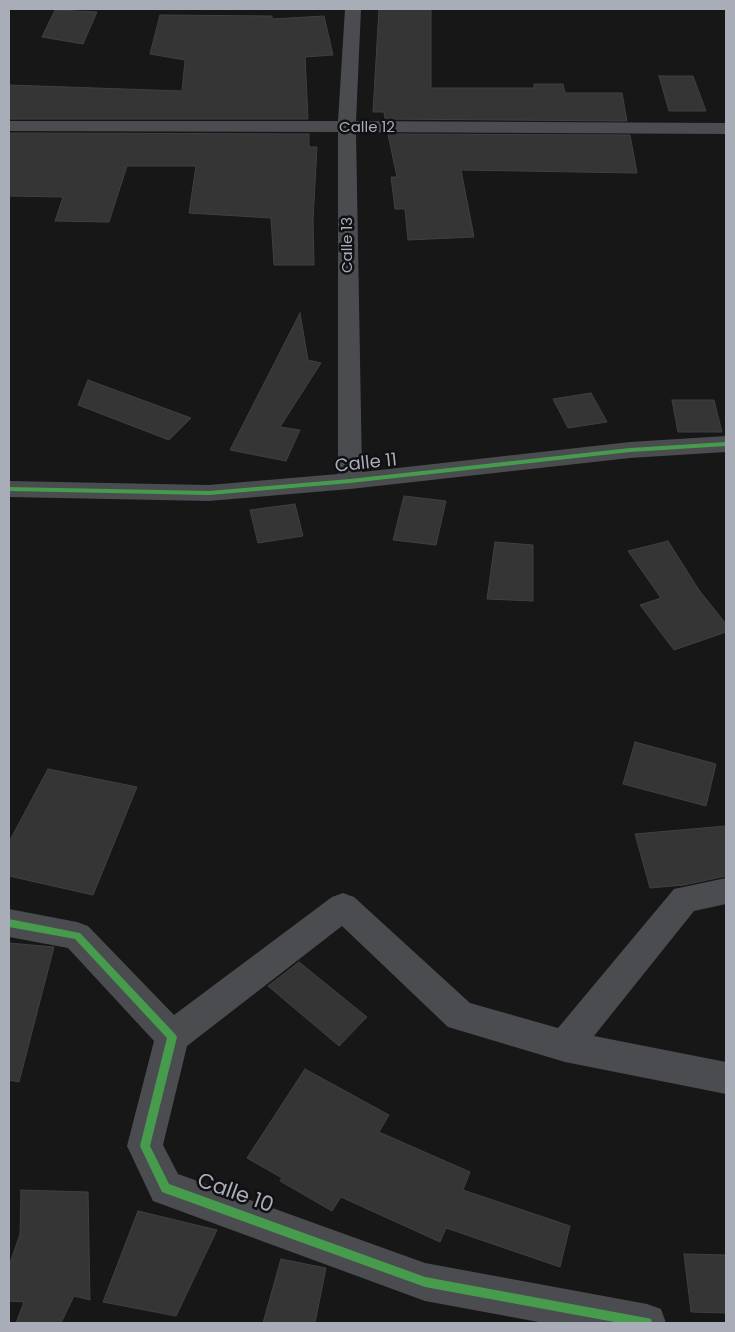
<!DOCTYPE html>
<style>
body{margin:0}
#map{position:relative;width:735px;height:1332px;overflow:hidden;background:#171717;font-family:Poppins,sans-serif}
canvas{display:block}
.frame{position:absolute;inset:0;border:10px solid #a8adb8;pointer-events:none}
</style>
<div id="map">
<canvas width="735" height="1332"></canvas>
<div class="frame"></div>
</div>
<script>
const ctx = document.querySelector('canvas').getContext('2d');
ctx.lineJoin = 'round';
function fillPath(path, color) { ctx.fillStyle = color; ctx.fill(path, 'evenodd'); }
const shape = rows => new Path2D(rows.map(r => 'M' + r).join(''));
function stroke(path, color, width, dash) { ctx.strokeStyle = color; ctx.lineWidth = width; ctx.lineCap = dash ? 'butt' : 'round'; ctx.setLineDash(dash || []); ctx.stroke(path); }
function drawText(font, color, halo, rows, align = 'center') {
  ctx.font = font + ' Poppins,sans-serif'; ctx.lineWidth = 5; ctx.setLineDash([]); ctx.textBaseline = 'middle'; ctx.strokeStyle = halo; ctx.fillStyle = color; for (const [text, x, y, turn = 0] of rows) {
    ctx.save(); ctx.translate(x, y); ctx.rotate((+turn || 0) * Math.PI / 180); ctx.textAlign = isNaN(turn) ? turn : align; if (halo) ctx.strokeText(text, 0, 0); ctx.fillText(text, 0, 0); ctx.restore();
  }
}
const building = shape([
 [379,9,431,9,431,88,534,88,534,84,563,84,565,93,622,93,627,121,385,119,384,112,373,112,379,9],
 [55,10,97,12,83,44,42,37,55,10],
 [160,15,272,16,272,19,324,16,333,55,305,57,308,119,9,119,9,85,182,91,185,60,150,54,160,15],
 [659,76,693,76,706,111,669,111,659,76],
 [9,133,309,134,309,147,317,147,313,220,314,265,274,265,271,218,189,213,196,166,127,166,109,222,55,221,63,197,9,196,9,133],
 [388,134,630,135,637,173,461,170,474,237,408,240,405,209,395,209,391,177,397,177,388,134],
 [300,313,308,360,321,363,280,427,300,430,286,461,230,450,300,313],
 [88,380,191,418,169,440,78,405,88,380],
 [591,393,607,422,568,428,553,399,591,393],
 [672,400,714,400,722,432,678,432,672,400],
 [404,496,446,501,436,545,393,540,404,496],
 [295,504,303,536,258,543,250,510,295,504],
 [668,541,699,590,726,624,726,632,674,650,640,605,661,598,628,551,668,541],
 [495,542,533,545,533,601,487,599,495,542],
 [635,742,716,764,706,806,623,784,635,742],
 [48,769,137,787,93,895,9,876,9,842,48,769],
 [726,826,726,876,684,885,650,888,635,834,726,826],
 [9,943,54,947,19,1082,9,1080,9,943],
 [299,962,367,1017,339,1046,268,986,299,962],
 [305,1069,389,1115,379,1132,470,1172,463,1190,570,1226,560,1267,446,1228,440,1242,341,1197,332,1211,280,1181,282,1178,247,1158,305,1069],
 [21,1190,88,1192,90,1300,74,1296,61,1323,16,1323,24,1302,9,1301,9,1266,20,1234,21,1190],
 [138,1211,217,1230,176,1316,103,1302,138,1211],
 [684,1254,726,1255,726,1313,691,1312,684,1254],
 [281,1259,326,1268,315,1323,263,1323,281,1259]
]);
const minor = shape([
 [345,9,361,9,356,121,726,123,726,134,356,132,362,472,630,442,726,436,726,452,630,458,350,489,209,501,9,497,9,481,209,485,338,474,338,132,9,131,9,121,338,121,345,9],
 [726,878,726,904,694,911,594,1036,726,1062,726,1094,565,1062,448,1027,342,926,187,1046,163,1145,178,1174,425,1263,647,1304,661,1309,666,1323,544,1323,425,1301,153,1201,127,1146,154,1041,68,948,9,937,9,909,77,922,88,926,174,1015,332,897,343,893,354,897,470,1003,558,1028,674,889,726,878]
]);
const cycleway = shape([
 [726,442,726,446,630,452,350,483,209,495,9,491,9,487,209,491,350,479,630,448,726,442],
 [9,919,80,933,175,1034,177,1037,150,1146,169,1184,425,1277,647,1318,651,1319,652,1323,620,1323,425,1287,162,1192,140,1146,167,1038,75,939,9,927,9,919]
]);
const farStreetnames = [
 ["Calle 12",367,128],
 ["Calle 13",348,245,-90]
];
const streetNames = [
 ["Calle 11",366,464,-6]
];
const nearStreetnames = [
 ["Calle 10",235,1194,20]
];
fillPath(building, '#353536');
stroke(building, '#3f4043', 1);
fillPath(minor, '#4b4c50');
fillPath(cycleway, '#469c4c');
drawText('15px', '#a8adb8', '#111113', farStreetnames);
drawText('18px', '#a8adb8', '#111113', streetNames);
drawText('21px', '#a8adb8', '#111113', nearStreetnames);
</script>
